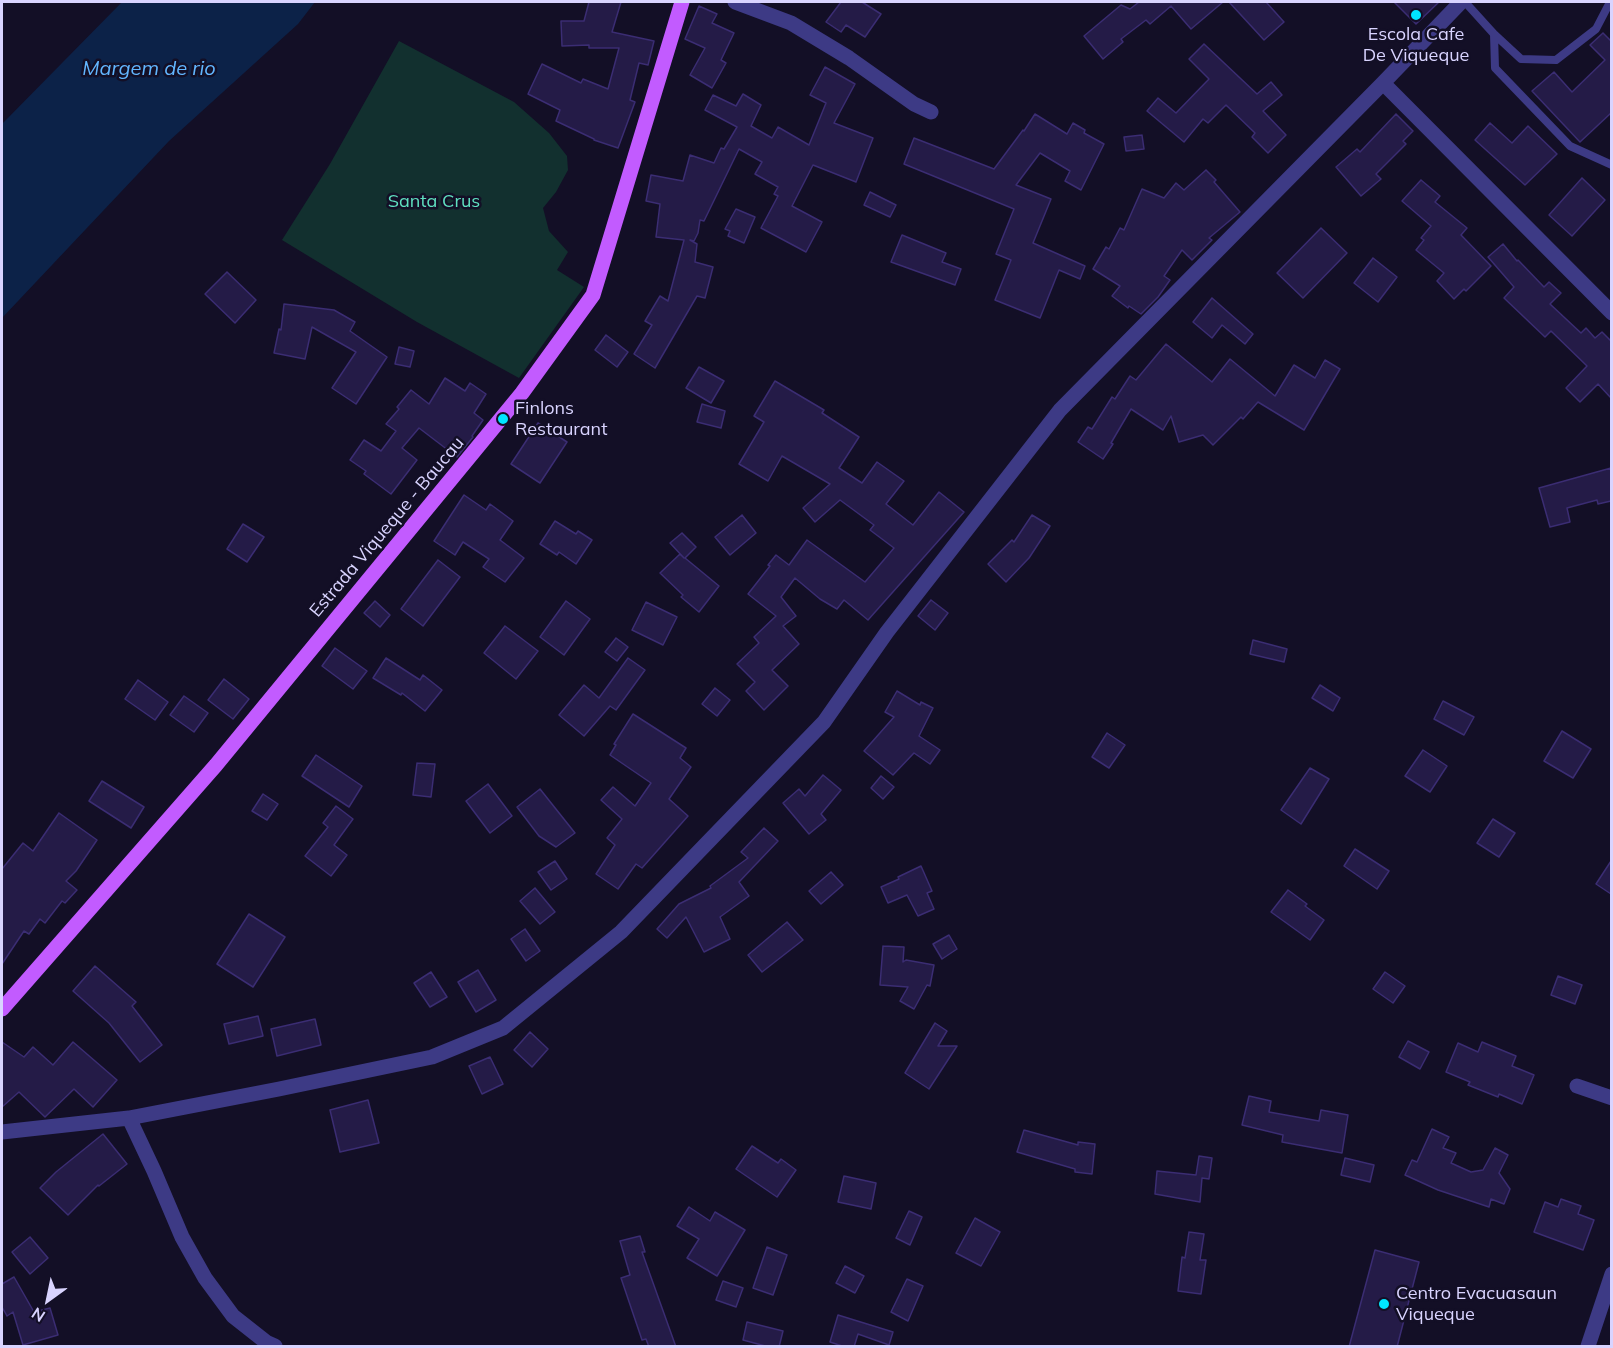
<!DOCTYPE html>
<style>
body{margin:0}
#map{position:relative;width:1613px;height:1348px;overflow:hidden;background:#130f26;font-family:Mulish,sans-serif}
canvas{display:block}
.frame{position:absolute;inset:0;border:3px solid #d9d4ff;pointer-events:none}
.north{position:absolute;left:18px;top:1270px;width:60px;height:60px;-webkit-text-stroke:4px #130f26;paint-order:stroke;rotate:213deg;font-size:16px;font-weight:700;line-height:24px;text-align:center;color:#d9d4ff}
.north::after{content:'';display:block;margin:auto;width:21px;height:27px;background:#d9d4ff;clip-path:polygon(50% 0,100% 100%,50% 72%,0 100%)}
</style>
<div id="map">
<canvas width="1613" height="1348"></canvas>
<div class="frame"></div>
<div class="north">N</div>
</div>
<script>
const ctx = document.querySelector('canvas').getContext('2d');
ctx.lineJoin = 'round';
function fillPath(path, color) { ctx.fillStyle = color; ctx.fill(path, 'evenodd'); }
const shape = rows => new Path2D(rows.map(r => 'M' + r).join(''));
function stroke(path, color, width, dash) { ctx.strokeStyle = color; ctx.lineWidth = width; ctx.lineCap = dash ? 'butt' : 'round'; ctx.setLineDash(dash || []); ctx.stroke(path); }
function drawText(font, color, halo, rows, align = 'center') {
  ctx.font = font + ' Mulish,sans-serif'; ctx.lineWidth = 5; ctx.setLineDash([]); ctx.textBaseline = 'middle'; ctx.strokeStyle = halo; ctx.fillStyle = color; for (const [text, x, y, turn = 0] of rows) {
    ctx.save(); ctx.translate(x, y); ctx.rotate((+turn || 0) * Math.PI / 180); ctx.textAlign = isNaN(turn) ? turn : align; if (halo) ctx.strokeText(text, 0, 0); ctx.fillText(text, 0, 0); ctx.restore();
  }
}
const green = shape([
 [399,41,514,102,549,133,567,156,568,170,556,192,543,208,549,231,568,252,557,270,584,287,519,378,417,322,282,240,330,164]
]);
const water = shape([
 [122,2,315,2,298,24,169,141,2,318,2,124]
]);
const building = shape([
 [589,2,621,2,612,32,654,41,648,65,639,63,630,100,635,102,618,148,594,140,594,139,556,121,560,110,528,94,542,64,581,83,583,79,608,89,619,48,589,48,589,45,562,46,561,21,584,21,589,2],
 [841,2,862,2,881,14,865,37,846,25,841,32,826,22,841,2],
 [1139,2,1223,2,1191,29,1171,6,1150,24,1146,20,1121,39,1123,42,1103,59,1084,36,1121,5,1130,9,1139,2],
 [1229,2,1266,2,1284,22,1264,40,1229,2],
 [1394,2,1439,2,1416,24,1394,2],
 [699,6,717,14,712,23,734,33,721,60,726,63,712,88,690,75,705,48,685,39,699,6],
 [1603,33,1611,41,1611,113,1580,142,1532,91,1554,72,1572,92,1605,60,1590,45,1603,33],
 [1204,44,1257,94,1271,82,1282,95,1263,111,1286,135,1268,153,1252,137,1255,133,1226,105,1208,123,1203,119,1184,142,1147,111,1158,98,1176,113,1209,79,1189,59,1204,44],
 [825,67,855,84,834,123,873,138,856,182,813,165,792,206,822,222,806,252,761,228,778,196,774,194,778,187,755,174,762,162,739,149,704,221,700,220,698,233,694,241,690,240,697,244,695,262,713,267,705,298,697,296,655,368,634,354,652,325,645,321,660,296,668,301,684,240,656,237,660,204,646,201,651,175,683,181,690,155,714,163,721,148,724,149,737,127,705,110,713,95,736,106,743,94,761,105,751,126,772,138,778,127,809,145,826,103,810,95,825,67],
 [1035,114,1067,134,1073,123,1085,130,1084,133,1104,144,1081,190,1065,181,1070,171,1040,153,1016,185,1051,199,1033,243,1085,266,1080,279,1059,270,1040,318,995,300,1011,260,996,254,1014,209,904,164,914,138,994,169,1023,130,1024,131,1035,114],
 [1396,114,1413,131,1403,141,1406,144,1376,174,1381,179,1361,196,1336,167,1357,149,1360,152,1396,114],
 [1490,123,1512,143,1528,126,1557,154,1525,185,1475,140,1490,123],
 [1142,135,1144,149,1126,151,1124,137,1142,135],
 [1206,170,1216,180,1214,182,1240,212,1209,238,1212,240,1192,260,1182,250,1164,276,1170,280,1158,297,1141,314,1129,306,1128,308,1112,296,1120,286,1093,269,1106,247,1109,249,1120,228,1124,230,1142,189,1164,198,1176,183,1184,190,1206,170],
 [1582,178,1605,200,1572,236,1549,215,1582,178],
 [1421,180,1440,196,1435,202,1467,228,1461,235,1491,266,1466,291,1464,289,1454,299,1437,281,1444,273,1416,250,1424,240,1421,238,1431,226,1402,201,1421,180],
 [870,192,896,205,890,217,864,205,870,192],
 [736,209,755,217,744,243,728,236,730,231,725,229,736,209],
 [1321,228,1347,253,1303,298,1277,273,1321,228],
 [902,235,946,253,942,262,961,269,955,285,891,262,902,235],
 [1503,244,1517,261,1518,260,1544,287,1549,282,1561,293,1550,304,1581,333,1586,328,1595,338,1602,332,1611,341,1611,398,1598,384,1580,402,1566,388,1587,366,1551,331,1545,337,1504,298,1514,287,1488,257,1503,244],
 [1373,258,1397,277,1378,302,1354,283,1373,258],
 [227,272,256,300,235,323,205,294,227,272],
 [1212,298,1253,334,1245,344,1222,325,1212,338,1193,322,1212,298],
 [284,304,334,310,355,322,350,331,387,357,356,404,332,388,356,352,312,327,305,359,274,353,279,329,281,330,284,304],
 [606,335,628,352,617,367,595,350,606,335],
 [1166,344,1212,382,1230,359,1275,396,1294,365,1315,378,1325,360,1340,369,1304,430,1258,402,1243,419,1241,417,1213,445,1203,435,1179,442,1171,416,1163,430,1131,409,1111,443,1113,444,1103,459,1078,442,1088,427,1092,429,1112,397,1115,399,1130,376,1136,380,1166,344],
 [399,347,414,351,410,367,395,364,399,347],
 [699,367,724,381,711,403,686,388,699,367],
 [445,378,465,391,470,383,486,394,474,413,483,420,472,436,473,437,457,457,419,428,402,448,417,460,391,494,364,474,366,471,350,460,364,440,381,451,396,431,386,424,399,409,397,407,411,390,429,404,445,378],
 [775,381,824,410,822,413,859,437,839,468,862,483,877,462,904,481,886,504,913,525,939,492,964,512,868,620,844,600,837,609,820,599,795,578,781,597,796,616,783,626,799,644,772,670,788,686,764,710,746,691,755,682,737,664,759,643,754,637,776,616,748,594,770,566,768,565,776,555,789,565,807,540,865,582,894,548,870,530,874,525,840,500,815,522,803,508,830,484,782,456,768,481,739,464,764,422,754,416,775,381],
 [702,404,725,411,721,428,697,422,702,404],
 [538,423,567,442,540,483,511,464,538,423],
 [1611,468,1611,501,1598,504,1597,500,1567,508,1570,522,1550,527,1539,488,1611,468],
 [464,495,486,510,490,504,513,521,500,540,524,558,505,582,483,567,489,559,463,542,455,555,434,541,464,495],
 [742,515,756,533,730,555,715,537,742,515],
 [1032,515,1050,526,1029,558,1006,582,988,564,1012,540,1014,542,1032,515],
 [555,521,576,534,578,531,592,540,576,564,559,552,557,555,540,544,555,521],
 [243,524,264,537,247,562,227,549,243,524],
 [682,533,696,547,685,558,719,586,699,612,681,597,683,595,660,573,680,554,684,558,670,543,682,533],
 [438,560,460,577,423,626,401,609,438,560],
 [931,600,948,613,935,630,918,616,931,600],
 [375,601,390,615,380,627,364,613,375,601],
 [566,601,590,619,564,655,540,637,566,601],
 [646,602,677,617,663,645,632,630,646,602],
 [505,626,538,651,516,679,484,653,505,626],
 [616,638,628,647,617,661,605,652,616,638],
 [1253,640,1287,649,1284,662,1250,654,1253,640],
 [335,648,367,671,353,689,322,666,335,648],
 [386,658,420,680,423,675,442,690,425,711,402,693,401,695,373,678,386,658],
 [628,658,645,670,616,710,610,706,584,736,559,715,584,685,599,698,628,658],
 [224,679,249,699,233,719,208,700,224,679],
 [138,680,168,702,155,720,125,699,138,680],
 [1320,685,1340,698,1333,711,1312,698,1320,685],
 [715,688,730,700,717,716,702,704,715,688],
 [897,691,920,705,921,702,933,708,919,736,940,750,930,764,914,753,893,775,864,751,894,717,885,712,897,691],
 [184,696,208,713,194,732,170,715,184,696],
 [1443,701,1474,717,1464,735,1434,719,1443,701],
 [633,714,686,748,680,758,691,767,669,799,688,816,642,868,636,864,618,889,596,874,615,845,607,838,622,819,601,800,613,787,635,806,651,783,610,755,616,745,614,744,633,714],
 [1562,731,1591,749,1573,778,1544,761,1562,731],
 [1107,733,1125,745,1109,768,1092,757,1107,733],
 [1423,750,1447,766,1430,792,1405,776,1423,750],
 [316,755,362,786,349,807,302,776,316,755],
 [417,763,435,764,431,797,413,795,417,763],
 [1310,768,1329,779,1301,824,1281,810,1310,768],
 [823,775,841,790,821,814,826,820,809,834,783,803,799,789,805,796,823,775],
 [881,776,894,787,883,799,871,788,881,776],
 [102,781,144,807,131,828,89,801,102,781],
 [488,784,512,816,490,833,466,801,488,784],
 [540,789,575,833,556,847,539,836,517,807,540,789],
 [263,794,278,804,267,820,252,811,263,794],
 [336,806,353,819,334,845,347,855,331,876,305,856,328,827,323,823,336,806],
 [59,813,97,840,76,871,66,881,77,890,65,903,62,901,45,923,40,919,29,934,24,931,2,964,2,869,23,843,33,851,59,813],
 [1493,819,1515,833,1499,857,1477,843,1493,819],
 [764,828,778,841,739,882,749,896,720,917,730,939,704,952,686,917,667,938,657,929,679,904,711,888,710,886,748,858,741,852,764,828],
 [1355,849,1389,871,1377,889,1344,866,1355,849],
 [555,861,567,879,551,890,538,872,555,861],
 [1611,861,1611,894,1596,884,1611,861],
 [921,866,932,891,927,893,934,909,918,916,907,895,888,903,881,887,899,879,898,877,921,866],
 [831,872,843,885,821,904,809,891,831,872],
 [535,888,555,912,540,924,520,901,535,888],
 [1288,890,1307,904,1305,906,1324,920,1310,940,1271,912,1288,890],
 [249,914,285,937,253,987,217,964,249,914],
 [787,922,803,940,762,972,748,955,787,922],
 [525,929,540,951,526,961,511,939,525,929],
 [949,935,957,949,942,959,933,944,949,935],
 [883,946,904,947,903,962,906,960,934,965,930,986,927,985,914,1009,900,1001,908,987,880,985,883,946],
 [95,966,136,1002,132,1006,162,1045,140,1062,109,1023,73,991,95,966],
 [478,970,496,1000,476,1012,458,982,478,970],
 [431,972,447,997,430,1007,414,983,431,972],
 [1385,972,1405,986,1393,1003,1373,989,1385,972],
 [1558,976,1582,985,1575,1004,1551,995,1558,976],
 [258,1016,263,1036,229,1044,224,1024,258,1016],
 [315,1019,321,1045,277,1056,271,1029,315,1019],
 [935,1023,947,1031,938,1046,957,1046,929,1089,905,1073,935,1023],
 [530,1032,548,1049,532,1067,514,1050,530,1032],
 [1408,1041,1429,1052,1420,1069,1399,1057,1408,1041],
 [2,1042,24,1057,33,1047,53,1065,73,1042,117,1080,93,1107,74,1089,45,1117,19,1092,2,1107,2,1042],
 [1482,1042,1516,1056,1512,1066,1534,1075,1522,1104,1499,1094,1498,1097,1468,1085,1470,1082,1446,1072,1458,1043,1478,1052,1482,1042],
 [490,1057,503,1084,482,1094,469,1066,490,1057],
 [1249,1096,1271,1101,1269,1112,1319,1121,1321,1110,1348,1115,1342,1153,1282,1142,1283,1135,1242,1125,1249,1096],
 [368,1100,379,1143,340,1152,330,1110,368,1100],
 [1432,1129,1449,1137,1443,1148,1456,1153,1451,1163,1471,1172,1483,1170,1495,1148,1508,1155,1499,1173,1510,1189,1504,1204,1491,1199,1489,1207,1438,1190,1405,1175,1412,1160,1417,1162,1432,1129],
 [1024,1130,1078,1145,1078,1142,1095,1144,1092,1174,1075,1172,1075,1169,1017,1152,1024,1130],
 [103,1134,127,1164,99,1186,98,1185,68,1215,40,1188,56,1172,103,1134],
 [752,1146,778,1163,781,1159,796,1170,777,1197,736,1169,752,1146],
 [1199,1156,1212,1158,1209,1179,1202,1178,1200,1202,1155,1194,1157,1171,1196,1175,1199,1156],
 [1345,1158,1374,1165,1370,1182,1341,1175,1345,1158],
 [844,1176,876,1183,871,1209,838,1202,844,1176],
 [1561,1199,1581,1206,1578,1214,1594,1220,1583,1250,1534,1232,1545,1202,1558,1207,1561,1199],
 [689,1207,710,1221,715,1212,745,1230,717,1276,687,1258,699,1239,677,1226,689,1207],
 [909,1211,922,1217,910,1245,896,1238,909,1211],
 [975,1218,1000,1232,981,1266,956,1253,975,1218],
 [1189,1232,1204,1234,1200,1260,1206,1260,1201,1294,1178,1291,1182,1257,1185,1258,1189,1232],
 [640,1236,645,1252,642,1252,676,1347,649,1347,646,1339,642,1340,621,1278,630,1275,620,1241,640,1236],
 [30,1237,48,1258,30,1274,12,1252,30,1237],
 [767,1247,787,1255,773,1295,753,1288,767,1247],
 [1375,1250,1419,1262,1397,1347,1349,1347,1375,1250],
 [845,1266,864,1276,855,1293,836,1283,845,1266],
 [14,1277,34,1312,50,1308,58,1335,23,1345,13,1312,7,1316,2,1307,2,1284,14,1277],
 [907,1279,923,1286,908,1321,891,1312,907,1279],
 [723,1281,743,1288,736,1307,716,1300,723,1281],
 [838,1315,893,1332,889,1345,858,1334,854,1347,845,1347,830,1342,838,1315],
 [747,1322,783,1331,779,1347,769,1347,743,1340,747,1322]
]);
const service = shape([
 [1465,2,1494,34,1495,68,1570,146,1612,165],
 [1494,34,1521,59,1556,60,1596,29,1610,2]
]);
const minor = shape([
 [735,2,791,23,849,58,914,104,931,112],
 [1383,83,1612,313],
 [1577,1086,1612,1098],
 [129,1118,154,1171,182,1237,205,1278,233,1316,266,1342,275,1346],
 [2,1132,129,1118,279,1089,432,1057,503,1028,621,932,824,722,887,632,1060,410,1383,83,1461,2],
 [1588,1346,1612,1274]
]);
const primary = shape([
 [2,1009,216,765,522,393,593,295,682,2]
]);
const markers = [
 [1416,15,6,"#00e5ff"],
 [503,419,6,"#00e5ff"],
 [1384,1304,6,"#00e5ff"]
];
const poiNames = [
 ["Escola Cafe",1416,35,"center"],
 ["De Viqueque",1416,56,"center"],
 ["Finlons",515,409],
 ["Restaurant",515,430],
 ["Centro Evacuasaun",1396,1294],
 ["Viqueque",1396,1315]
];
const parkNames = [
 ["Santa Crus",434,202]
];
const streetNames = [
 ["Estrada Viqueque - Baucau",387,527,-50]
];
const waterNames = [
 ["Margem de rio",149,69]
];
fillPath(green, '#12302f');
fillPath(water, '#0c2248');
fillPath(building, '#241b47');
stroke(building, '#3b2d73', 1.5);
stroke(service, '#3d3a85', 8);
stroke(minor, '#3d3a85', 15);
stroke(primary, '#c25bff', 15);
for (const [x, y, r, color] of markers) { const dot = new Path2D(); dot.arc(x, y, r, 0, 2 * Math.PI); ctx.fillStyle = color; ctx.fill(dot); stroke(dot, '#130f26', 2); }
drawText('18px', '#d9d4ff', '#130f26', poiNames, 'left');
drawText('18px', '#5fe0c0', '#130f26', parkNames);
drawText('18px', '#d9d4ff', '#130f26', streetNames);
drawText('italic 20px', '#62b6ff', '#130f26', waterNames);
</script>
